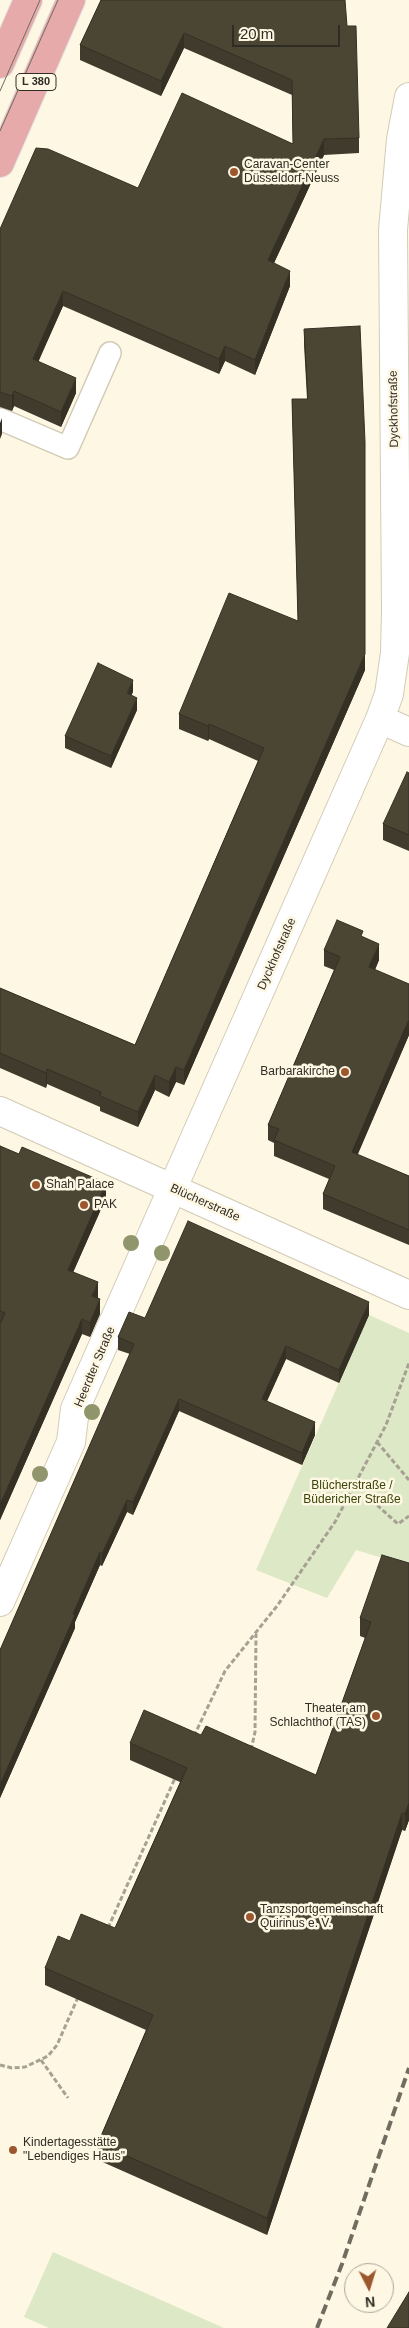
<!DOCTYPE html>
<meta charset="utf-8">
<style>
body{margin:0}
#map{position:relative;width:409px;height:2328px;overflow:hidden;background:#fef7e3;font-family:Helvetica,sans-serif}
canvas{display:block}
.north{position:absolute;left:344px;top:2263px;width:50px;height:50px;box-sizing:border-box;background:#fef7e3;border:1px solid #aba697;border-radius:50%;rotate:175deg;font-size:14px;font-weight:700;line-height:20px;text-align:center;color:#2e2c24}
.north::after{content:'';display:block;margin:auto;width:18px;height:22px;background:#9d572e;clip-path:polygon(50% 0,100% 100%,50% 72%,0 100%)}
.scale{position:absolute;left:232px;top:25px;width:108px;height:22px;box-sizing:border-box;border:2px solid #2e2c24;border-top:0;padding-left:6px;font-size:15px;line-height:18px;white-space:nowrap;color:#2e2c24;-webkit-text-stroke:4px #fef7e3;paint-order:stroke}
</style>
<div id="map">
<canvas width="409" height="2328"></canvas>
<div class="north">N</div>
<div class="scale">20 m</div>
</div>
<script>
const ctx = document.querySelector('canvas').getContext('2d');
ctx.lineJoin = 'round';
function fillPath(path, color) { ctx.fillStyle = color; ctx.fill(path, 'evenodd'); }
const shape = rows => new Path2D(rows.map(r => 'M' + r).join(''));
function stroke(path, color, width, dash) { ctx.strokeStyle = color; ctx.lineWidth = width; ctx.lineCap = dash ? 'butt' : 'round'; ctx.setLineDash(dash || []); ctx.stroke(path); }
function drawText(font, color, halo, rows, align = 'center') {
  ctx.font = font + ' Helvetica,sans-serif'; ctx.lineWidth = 5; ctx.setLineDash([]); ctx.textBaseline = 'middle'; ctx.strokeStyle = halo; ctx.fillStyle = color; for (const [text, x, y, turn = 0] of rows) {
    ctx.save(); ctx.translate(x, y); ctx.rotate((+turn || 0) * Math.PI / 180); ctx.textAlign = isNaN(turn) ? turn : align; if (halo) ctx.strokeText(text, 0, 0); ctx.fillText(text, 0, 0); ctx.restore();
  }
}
const green = shape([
 [369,1315,409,1333,409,1566,356,1550,327,1598,256,1570],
 [53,2252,224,2328,49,2328,24,2317]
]);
const path = shape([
 [377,1442,409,1480],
 [377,1505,398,1524,409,1516],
 [194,1736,225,1671,277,1606,335,1522,386,1425,409,1363],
 [251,1750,255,1732,256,1634],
 [108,1928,176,1776],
 [41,2060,68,2098],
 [0,2065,12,2068,25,2067,48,2056,57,2045,79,1995]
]);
const lane = shape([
 [0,419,68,448,110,353]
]);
const street = shape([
 [380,719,409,732],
 [0,1111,409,1295],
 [0,1602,71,1442,75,1409,380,719,389,694,395,653,396,610,393,230,401,139,409,97]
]);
const primary = shape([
 [0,64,28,0],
 [0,163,71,0]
]);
const tram = shape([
 [0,91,40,0],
 [0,131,58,0]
]);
const rail = shape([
 [317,2328,342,2264,409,2068]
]);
const trees = [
 [131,1243],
 [162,1253],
 [92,1412],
 [40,1474]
];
const wall = shape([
 [101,0,347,26,359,138,359,153,324,155,274,263,290,286,255,375,225,361,219,374,63,306,38,361,76,393,61,427,14,406,12,411,0,407,0,229,138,188,293,143,292,95,184,48,161,96,80,60,80,45],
 [304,329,365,670,184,1085,176,1082,169,1097,155,1090,138,1127,100,1111,100,1107,47,1084,46,1088,0,1068,0,988,135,1045,258,761,209,739,208,741,179,729,179,714,298,621,292,399,307,399,304,344],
 [133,692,131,695,137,710,111,768,65,748,65,736],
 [409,773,409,851,383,840,383,824],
 [363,937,379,960,375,970,409,1035,357,1155,409,1176,409,1245,323,1209,323,1194,329,1179,274,1156,274,1143,268,1140,268,1125,334,970,324,966,324,950],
 [0,1146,106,1198,73,1272,98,1297,100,1314,90,1337,82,1334,0,1520],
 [369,1315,339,1383,286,1359,267,1401,315,1435,302,1465,179,1411,133,1515,127,1512,102,1566,100,1565,75,1622,75,1628,0,1798,0,1650,130,1354,118,1350,118,1337,145,1318],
 [409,1563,409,1820,405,1831,402,1830,267,2235,98,2160,98,2143,146,2030,45,1985,45,1968,70,1941,115,1928,180,1782,130,1760,130,1743,201,1735,316,1775,365,1638,360,1636,360,1618]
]);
const shadedWall = shape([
 [184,33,184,48,161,96,161,81],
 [324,139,324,155,268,276,268,260],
 [290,271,290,286,255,375,255,360],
 [63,291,63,306,33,374,33,359],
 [225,346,225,361,219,374,219,359],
 [76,378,76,393,61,427,61,412],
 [14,391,14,406,12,411,12,396],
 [2,418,2,434,0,439,0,423],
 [365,654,365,670,184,1085,184,1070],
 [133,680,133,692,127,705,127,693],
 [137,698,137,710,111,768,111,756],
 [209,724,209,739,208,741,208,726],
 [379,944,379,960,369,983,369,967],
 [409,1019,409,1035,352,1168,352,1152],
 [176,1067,176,1082,169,1097,169,1082],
 [47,1069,47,1084,46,1088,46,1073],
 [155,1075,155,1090,138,1127,138,1112],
 [106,1183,106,1198,68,1284,68,1270],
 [98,1282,98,1297,92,1310,92,1296],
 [100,1299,100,1314,90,1337,90,1323],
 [369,1302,369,1315,339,1383,339,1370],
 [82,1319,82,1334,0,1520,0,1505],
 [286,1346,286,1359,262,1412,262,1399],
 [179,1399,179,1411,133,1515,133,1502],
 [315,1422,315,1435,302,1465,302,1453],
 [127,1500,127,1512,102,1566,102,1554],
 [100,1552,100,1565,75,1622,75,1628,0,1798,0,1785],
 [409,1803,409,1820,405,1831,405,1814],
 [402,1813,402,1830,267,2235,267,2218]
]);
const building = shape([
 [101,0,345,0,347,26,356,26,359,138,324,139,268,260,290,271,255,360,225,346,219,359,63,291,33,359,76,378,61,412,14,391,12,396,0,392,0,229,36,148,48,149,138,188,182,93,293,144,292,80,184,33,161,81,80,45,101,0],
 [360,326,365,442,365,654,184,1070,176,1067,169,1082,155,1075,138,1112,100,1096,101,1092,47,1069,46,1073,0,1053,0,988,135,1045,264,748,209,724,208,726,179,714,229,593,298,621,292,399,308,399,304,329,360,326],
 [98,663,133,680,127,693,137,698,111,756,65,736,98,663],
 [407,772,409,773,409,835,383,824,407,772],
 [337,920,363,931,361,936,379,944,369,967,409,984,409,1019,352,1152,409,1176,409,1230,323,1194,335,1166,274,1140,279,1129,268,1125,340,957,324,950,337,920],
 [0,1146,19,1154,22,1147,106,1183,68,1270,98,1282,92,1296,100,1299,90,1323,82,1319,0,1505,0,1324,5,1313,0,1311,0,1146],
 [188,1221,369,1302,339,1370,286,1346,262,1399,315,1422,302,1453,179,1399,133,1502,127,1500,102,1554,100,1552,73,1614,75,1615,0,1785,0,1650,134,1344,118,1337,129,1312,145,1318,188,1221],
 [382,1555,409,1563,409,1803,405,1814,402,1813,267,2218,98,2143,153,2015,45,1968,58,1936,70,1941,81,1914,115,1928,187,1768,130,1743,144,1710,201,1735,206,1726,316,1775,371,1622,360,1618,382,1555],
 [409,2292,409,2328,387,2328,409,2292]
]);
const markers = [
 [234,172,5,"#9d572e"],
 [345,1072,5,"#9d572e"],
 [36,1185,5,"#9d572e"],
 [84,1205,5,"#9d572e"],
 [376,1716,5,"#9d572e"],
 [250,1917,5,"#9d572e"],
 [13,2150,5,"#9d572e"]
];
const shields = [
 [36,82,40]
];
const shieldNames = [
 ["L 380",36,82]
];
const poiNames = [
 ["Caravan-Center",244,165],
 ["Düsseldorf-Neuss",244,179],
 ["Barbarakirche",335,1072,"right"],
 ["Shah Palace",46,1185],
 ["PAK",94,1205],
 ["Theater am",366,1709,"right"],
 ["Schlachthof (TAS)",366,1723,"right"],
 ["Tanzsportgemeinschaft",260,1910],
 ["Quirinus e. V.",260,1924],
 ["Kindertagesstätte",23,2143],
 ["\"Lebendiges Haus\"",23,2157]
];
const streetNames = [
 ["Dyckhofstraße",394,409,-91],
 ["Dyckhofstraße",277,954,-66],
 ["Blücherstraße",205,1203,24],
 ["Heerdter Straße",95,1367,-67]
];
const parkNames = [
 ["Blücherstraße /",352,1486],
 ["Büdericher Straße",352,1500]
];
fillPath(green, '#dde8c6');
stroke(lane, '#d2cbb7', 24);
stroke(street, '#d2cbb7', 30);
stroke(primary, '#e2e1e0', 30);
stroke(path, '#a6a192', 3, [5, 2.5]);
stroke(lane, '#fff', 21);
stroke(street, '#fff', 28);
stroke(primary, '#e6aaab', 28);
stroke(tram, '#706c60', 1);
stroke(rail, '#706c60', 4, [10, 5]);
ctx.fillStyle = '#91956b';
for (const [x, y] of trees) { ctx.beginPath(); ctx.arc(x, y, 8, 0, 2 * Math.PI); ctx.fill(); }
fillPath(wall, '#403b2d');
fillPath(shadedWall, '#343024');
fillPath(building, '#4b4534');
stroke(building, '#343024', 1);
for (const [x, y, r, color] of markers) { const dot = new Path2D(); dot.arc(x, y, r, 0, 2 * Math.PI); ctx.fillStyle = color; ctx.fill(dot); stroke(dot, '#fef7e3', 2); }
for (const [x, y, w] of shields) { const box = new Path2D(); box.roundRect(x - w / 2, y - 8.5, w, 17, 4); ctx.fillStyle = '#fef7e3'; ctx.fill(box); stroke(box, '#2e2c24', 1); }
drawText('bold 11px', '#2e2c24', null, shieldNames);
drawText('12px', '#2e2c24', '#fef7e3', poiNames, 'left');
drawText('12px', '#2e2c24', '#fef7e3', streetNames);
drawText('12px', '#384508', '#fef7e3', parkNames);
</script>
